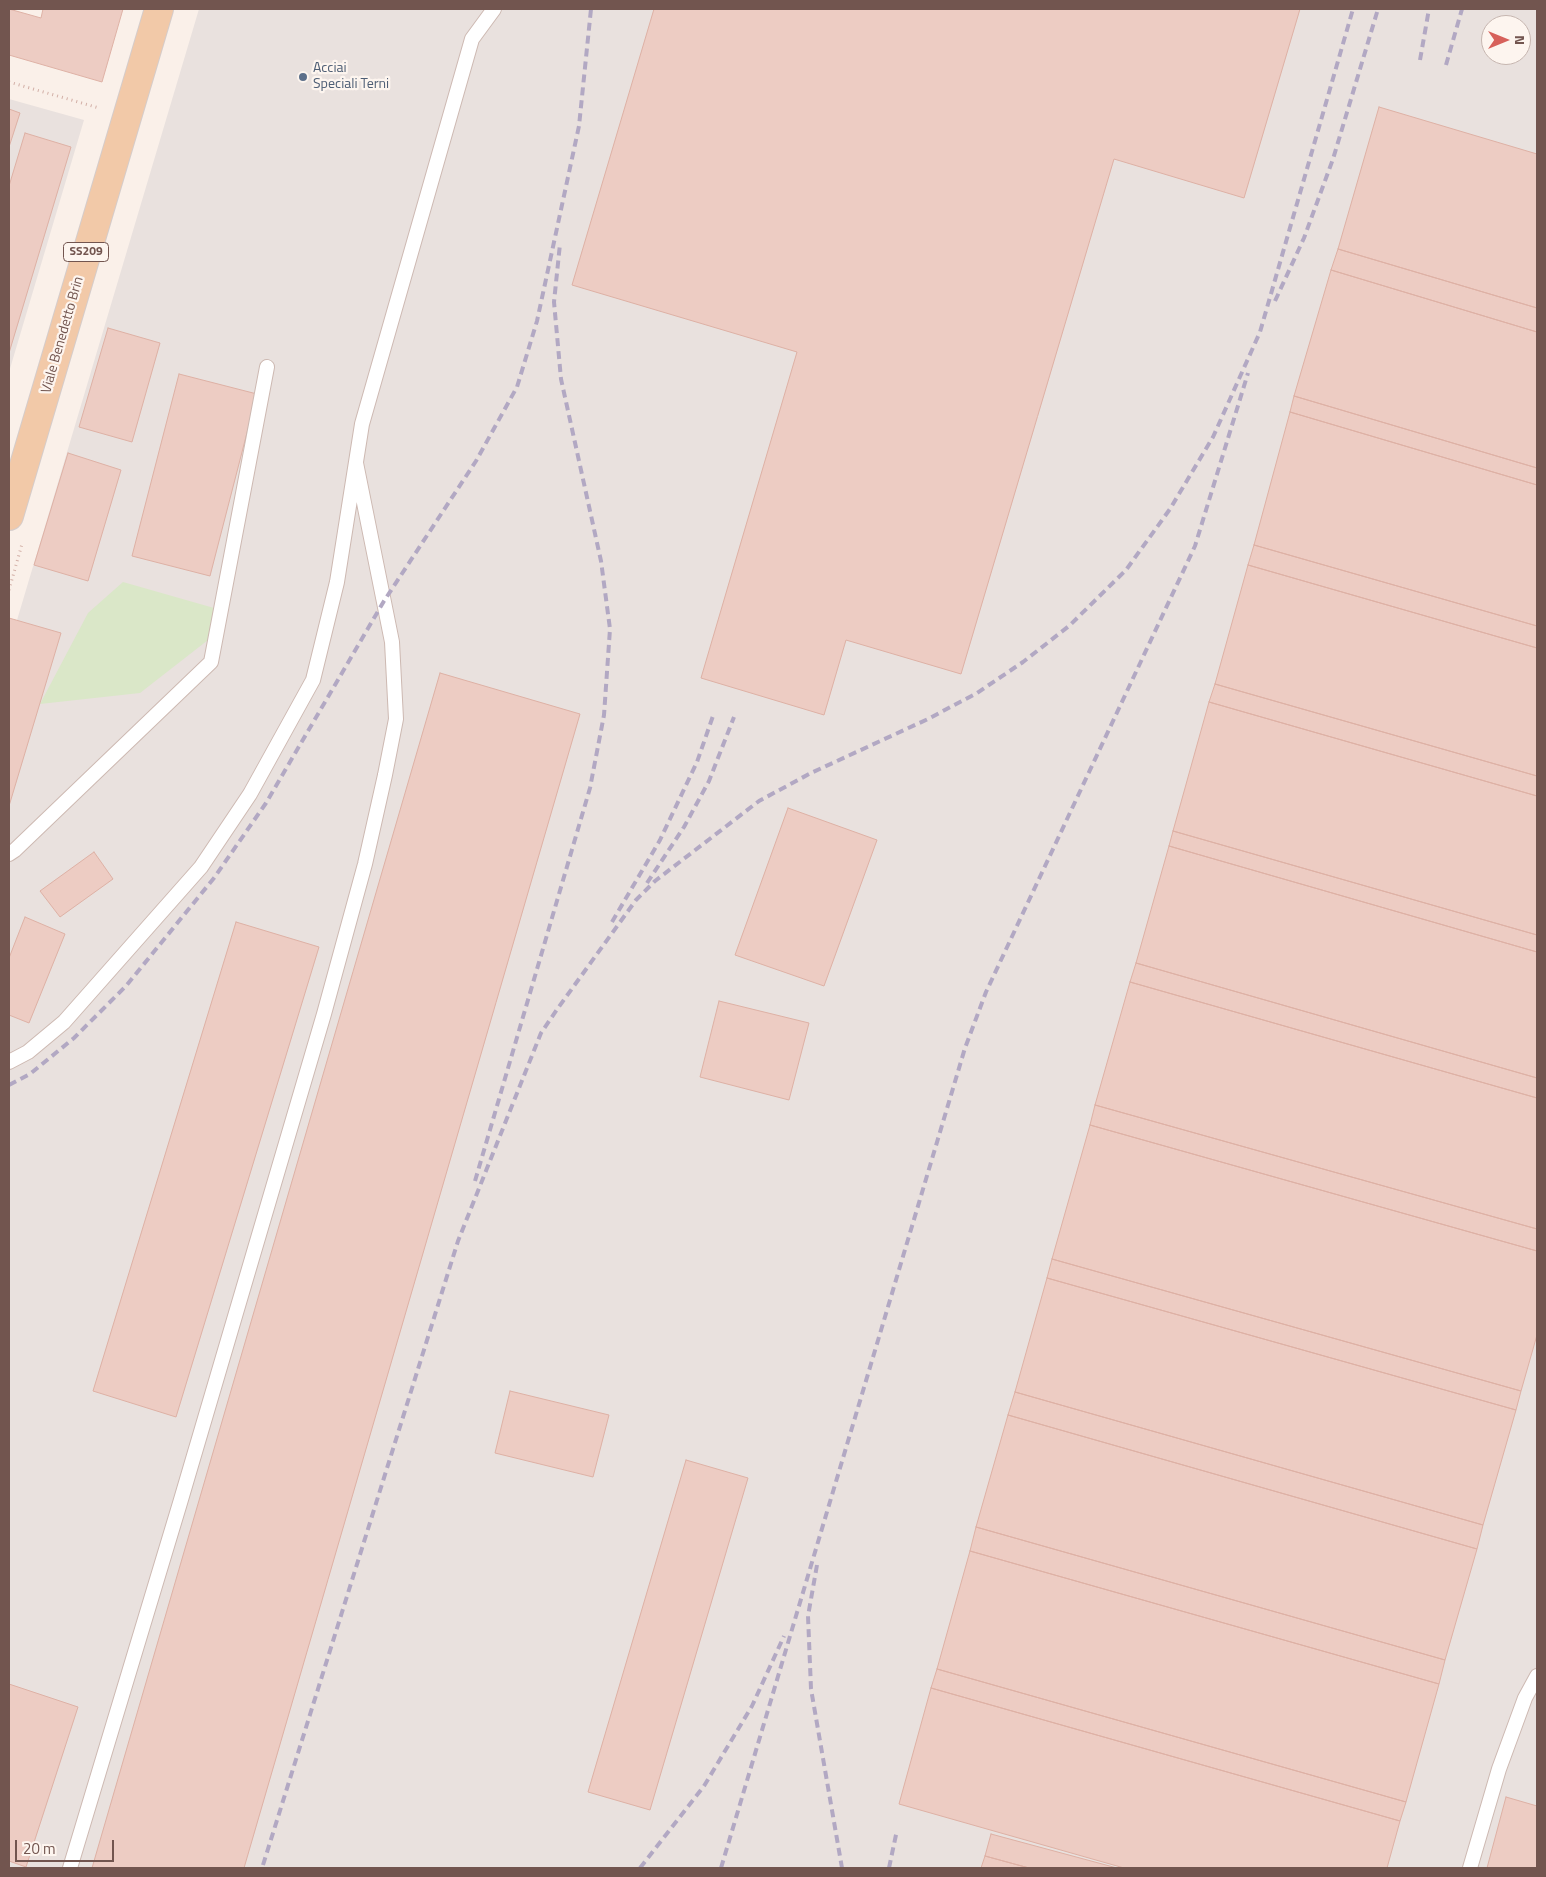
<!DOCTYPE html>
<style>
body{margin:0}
#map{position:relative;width:1546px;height:1877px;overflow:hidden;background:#faf0e9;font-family:"Titillium Web",sans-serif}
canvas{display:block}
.frame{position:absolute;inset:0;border:10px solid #72554f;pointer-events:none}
.north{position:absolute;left:1481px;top:15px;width:50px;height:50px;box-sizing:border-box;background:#fdf5ef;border:1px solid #c5b5af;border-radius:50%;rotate:90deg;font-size:14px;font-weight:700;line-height:20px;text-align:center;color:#72554f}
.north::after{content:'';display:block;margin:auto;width:18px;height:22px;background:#d7615b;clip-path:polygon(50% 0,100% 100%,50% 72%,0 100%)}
.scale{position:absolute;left:15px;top:1840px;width:99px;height:22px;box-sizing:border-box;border:2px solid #72554f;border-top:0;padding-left:6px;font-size:15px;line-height:18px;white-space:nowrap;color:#72554f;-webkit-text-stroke:4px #fdf5ef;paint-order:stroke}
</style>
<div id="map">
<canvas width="1546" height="1877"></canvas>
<div class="frame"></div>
<div class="north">N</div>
<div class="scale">20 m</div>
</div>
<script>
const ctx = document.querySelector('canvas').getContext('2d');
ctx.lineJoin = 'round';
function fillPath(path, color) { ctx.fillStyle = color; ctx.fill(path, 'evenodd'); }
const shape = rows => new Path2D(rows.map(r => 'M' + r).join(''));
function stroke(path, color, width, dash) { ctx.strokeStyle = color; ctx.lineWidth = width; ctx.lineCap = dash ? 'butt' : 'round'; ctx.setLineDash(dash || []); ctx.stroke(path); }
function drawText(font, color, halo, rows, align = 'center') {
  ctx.font = font + ' "Titillium Web",sans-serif'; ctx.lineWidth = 4.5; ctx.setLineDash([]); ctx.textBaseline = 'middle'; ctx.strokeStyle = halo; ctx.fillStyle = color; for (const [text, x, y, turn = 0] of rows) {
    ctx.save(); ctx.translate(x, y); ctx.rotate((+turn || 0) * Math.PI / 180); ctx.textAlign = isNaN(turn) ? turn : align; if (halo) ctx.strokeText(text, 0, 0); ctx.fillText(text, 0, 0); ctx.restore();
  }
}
const industrial = shape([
 [199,9,1537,9,1537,1868,9,1868,9,647],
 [1491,25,1521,25,1521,55,1491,55],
 [9,99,84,120,9,372]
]);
const green = shape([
 [123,582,221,610,217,633,140,693,40,704,88,613]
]);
const building = shape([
 [9,9,41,18,43,9,123,9,102,82,9,55,9,9],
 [654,9,1300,9,1244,198,1114,159,961,674,846,640,824,715,701,678,797,352,572,285,654,9],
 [1379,107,1537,154,1537,308,1338,249,1379,107],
 [9,109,20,113,9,147,9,109],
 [25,133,71,147,9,353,9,186,25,133],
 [1338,249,1537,308,1537,332,1331,270,1338,249],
 [1331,270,1537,332,1537,468,1294,396,1331,270],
 [108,328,160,343,132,442,79,427,108,328],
 [179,374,257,394,210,576,132,556,179,374],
 [1294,396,1537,468,1537,485,1290,412,1294,396],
 [1290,412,1537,485,1537,626,1254,545,1290,412],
 [68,453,121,470,88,581,34,565,68,453],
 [1254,545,1537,626,1537,648,1248,565,1254,545],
 [1248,565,1537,648,1537,776,1215,684,1248,565],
 [9,618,61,633,9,806,9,618],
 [440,673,580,714,244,1868,92,1868,440,673],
 [1215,684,1537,776,1537,796,1209,702,1215,684],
 [1209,702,1537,796,1537,935,1173,831,1209,702],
 [788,808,877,840,824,986,735,955,788,808],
 [1173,831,1537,935,1537,952,1169,846,1173,831],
 [1169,846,1537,952,1537,1078,1136,963,1169,846],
 [94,852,113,879,60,917,40,891,94,852],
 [25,917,65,934,29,1023,9,1015,9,958,25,917],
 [236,922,319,947,176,1417,93,1391,236,922],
 [1136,963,1537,1078,1537,1098,1130,982,1136,963],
 [1130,982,1537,1098,1537,1229,1095,1105,1130,982],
 [719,1001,809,1023,789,1100,700,1077,719,1001],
 [1095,1105,1537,1229,1537,1251,1090,1125,1095,1105],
 [1090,1125,1537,1251,1537,1335,1521,1391,1052,1259,1090,1125],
 [1052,1259,1521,1391,1516,1410,1047,1278,1052,1259],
 [1047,1278,1516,1410,1483,1525,1015,1392,1047,1278],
 [510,1391,609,1415,593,1477,495,1453,510,1391],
 [1015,1392,1483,1525,1477,1549,1008,1415,1015,1392],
 [1008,1415,1477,1549,1445,1660,976,1527,1008,1415],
 [686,1460,748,1478,650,1810,588,1792,686,1460],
 [976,1527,1445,1660,1439,1684,970,1551,976,1527],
 [970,1551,1439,1684,1406,1802,937,1669,970,1551],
 [937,1669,1406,1802,1400,1821,931,1688,937,1669],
 [9,1684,78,1707,26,1867,9,1861,9,1684],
 [931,1688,1400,1821,1387,1868,1124,1868,899,1804,931,1688],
 [1506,1797,1537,1806,1537,1868,1487,1868,1506,1797],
 [991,1834,1117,1868,1029,1868,985,1856,991,1834],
 [985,1856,1029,1868,981,1868,985,1856]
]);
const path = shape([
 [9,82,99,108],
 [9,590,22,544]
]);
const lane = shape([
 [9,854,15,850,211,662,267,367],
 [9,1062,28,1052,64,1022,201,867,250,794,313,680,337,582,362,424,472,39,494,9],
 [70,1868,180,1503,324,1014,365,864,385,775,396,719,392,642,356,463],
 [1470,1868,1499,1769,1525,1698,1537,1676]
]);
const primary = shape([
 [9,516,159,9]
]);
const rail = shape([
 [1420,60,1429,9],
 [1446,65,1462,9],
 [1275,301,1304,238,1333,159,1378,9],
 [647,883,684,827,709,781,734,717],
 [612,922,660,840,697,762,714,713],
 [9,1085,30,1074,74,1038,126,986,214,878,266,803,384,601,476,461,517,387,537,321,579,126,591,9],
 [475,1181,590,788,604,715,610,629,601,561,561,379,554,302,560,244],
 [817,1565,808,1616,811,1689,842,1868],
 [263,1865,458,1241,541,1033,558,1008,636,900,655,881,759,801,811,773,928,719,977,693,1023,662,1069,626,1126,570,1170,509,1213,437,1260,332,1353,9],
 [640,1868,704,1786,752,1706,784,1636],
 [721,1868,965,1048,986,992,1195,546,1248,373],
 [889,1868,897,1830]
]);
const markers = [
 [303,77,5,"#5c6f8a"]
];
const shields = [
 [86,252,45]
];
const shieldNames = [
 ["SS209",86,252]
];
const serviceNames = [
 ["Acciai",313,69],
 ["Speciali Terni",313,85]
];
const streetNames = [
 ["Viale Benedetto Brin",63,335,-74]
];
fillPath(industrial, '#e9e1de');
fillPath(green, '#dae7c8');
fillPath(building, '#edccc3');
stroke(building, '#deb1a5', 1);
stroke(lane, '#cdb9b2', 16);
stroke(primary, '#d5ccca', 30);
stroke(path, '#d2afa6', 3, [1, 4]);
stroke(lane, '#fff', 14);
stroke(primary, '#f2c9a8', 28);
stroke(rail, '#b2a8c3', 4, [8, 5]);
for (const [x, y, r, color] of markers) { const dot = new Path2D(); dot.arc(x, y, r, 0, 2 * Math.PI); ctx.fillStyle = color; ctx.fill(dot); stroke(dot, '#fdf5ef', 2); }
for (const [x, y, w] of shields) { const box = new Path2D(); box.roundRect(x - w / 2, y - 9.5, w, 19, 4); ctx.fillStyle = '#fdf5ef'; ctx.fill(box); stroke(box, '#72554f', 1); }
drawText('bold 12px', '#72554f', null, shieldNames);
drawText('14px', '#4e5e75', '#fdf5ef', serviceNames, 'left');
drawText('14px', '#72554f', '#fdf5ef', streetNames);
</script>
